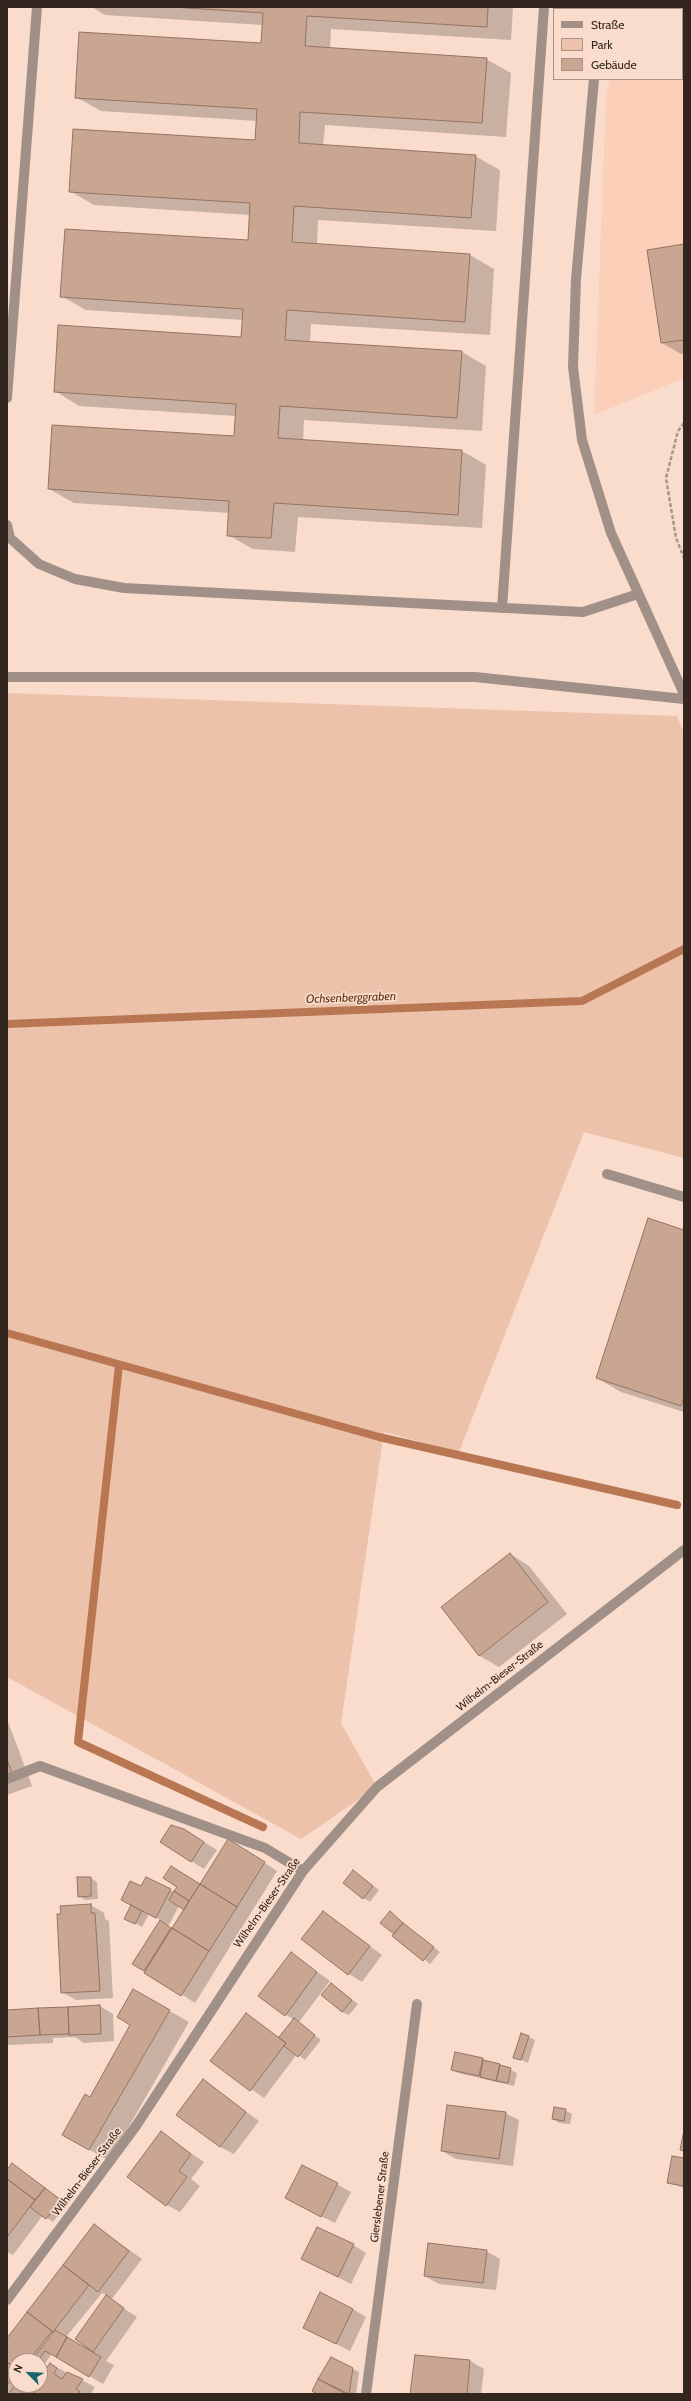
<!DOCTYPE html>
<meta charset="utf-8">
<style>
body{margin:0}
#map{position:relative;width:691px;height:2401px;overflow:hidden;background:#fadccc;font-family:Cabin,sans-serif}
canvas{display:block}
.frame{position:absolute;inset:0;border:8px solid #33261e;pointer-events:none}
.legend{position:absolute;left:553px;top:8px;width:130px;height:72px;box-sizing:border-box;background:#fadccc;border:1px solid #aa9386;margin:0;padding:5px 7px;list-style:none;font-size:12px;color:#33261e}
.legend li{display:flex;align-items:center;gap:8px;height:20px}
.legend b{width:20px;border:1px solid #aa9386}
.north{position:absolute;left:8px;top:2353px;width:40px;height:40px;box-sizing:border-box;background:#fadccc;border:1px solid #aa9386;border-radius:50%;rotate:294deg;font-size:11px;font-weight:700;line-height:16px;text-align:center;color:#33261e}
.north::after{content:'';display:block;margin:auto;width:14px;height:18px;background:#19676b;clip-path:polygon(50% 0,100% 100%,50% 72%,0 100%)}
</style>
<div id="map">
<canvas width="691" height="2401"></canvas>
<div class="frame"></div>
<ul class="legend">
<li><b style="height:5px;background:#a09088"></b>Straße</li>
<li><b style="height:11px;background:#edc2aa"></b>Park</li>
<li><b style="height:11px;background:#c9a692"></b>Gebäude</li>
</ul>
<div class="north">N</div>
</div>
<script>
const ctx = document.querySelector('canvas').getContext('2d');
ctx.lineJoin = 'round';
function fillPath(path, color) { ctx.fillStyle = color; ctx.fill(path, 'evenodd'); }
const shape = rows => new Path2D(rows.map(r => 'M' + r).join(''));
function stroke(path, color, width, dash) { ctx.strokeStyle = color; ctx.lineWidth = width; ctx.lineCap = dash ? 'butt' : 'round'; ctx.setLineDash(dash || []); ctx.stroke(path); }
function drawText(font, color, halo, rows, align = 'center') {
  ctx.font = font + ' Cabin,sans-serif'; ctx.lineWidth = 3.5; ctx.setLineDash([]); ctx.textBaseline = 'middle'; ctx.strokeStyle = halo; ctx.fillStyle = color; for (const [text, x, y, turn = 0] of rows) {
    ctx.save(); ctx.translate(x, y); ctx.rotate((+turn || 0) * Math.PI / 180); ctx.textAlign = isNaN(turn) ? turn : align; if (halo) ctx.strokeText(text, 0, 0); ctx.fillText(text, 0, 0); ctx.restore();
  }
}
const built = shape([
 [623,7,684,7,684,378,594,415,606,97,610,79,682,79,682,9,623,9]
]);
const green = shape([
 [7,693,677,716,684,733,684,1158,584,1132,459,1452,384,1432,341,1723,377,1787,301,1839,7,1677]
]);
const shadow = shape([
 [92,7,513,7,511,40,331,29,330,49,486,59,511,73,506,137,325,125,323,146,475,156,500,170,496,231,318,220,317,245,470,255,494,269,490,335,311,324,310,342,462,352,486,366,482,431,304,420,303,441,462,451,486,465,482,528,298,517,295,552,253,549,228,535,230,513,74,503,49,489,235,437,236,416,79,406,55,391,242,338,243,320,86,310,61,296,248,242,250,215,94,205,70,191,255,141,257,121,101,111,76,97,262,45,263,25,105,15],
 [684,245,684,354,681,354,662,343],
 [684,1231,684,1412,621,1392,597,1378],
 [510,1554,529,1566,567,1614,499,1667,480,1656,442,1607],
 [7,1719,32,1786,7,1795],
 [198,1838,217,1850,204,1869,191,1861],
 [242,1848,277,1871,195,2003,134,1964,161,1920,149,1914,142,1927,125,1918,142,1888,170,1890,174,1892,178,1887,178,1871,200,1885],
 [179,1906,185,1910,173,1929,163,1923,169,1925],
 [353,1871,379,1890,370,1902,364,1898],
 [91,1878,97,1882,98,1899,85,1900,79,1896],
 [91,1905,104,1913,105,1919,109,1921,113,1998,76,2000,62,1992],
 [323,1912,382,1955,362,1982,349,1974],
 [390,1913,440,1952,430,1964,396,1934],
 [291,1953,330,1981,299,2022,321,2040,305,2060,297,2054,264,2098,212,2061,247,2015,280,2038,294,2020,259,1996],
 [331,1984,358,2004,349,2015,342,2012],
 [133,1990,189,2022,109,2161,63,2134,90,2098,132,2025],
 [100,2006,113,2014,114,2041,84,2043,75,2037,53,2038,53,2043,7,2045,7,2011],
 [528,2037,535,2040,528,2063,514,2057],
 [483,2059,517,2073,514,2086,458,2073,452,2069],
 [203,2081,259,2121,234,2154,220,2147],
 [565,2110,572,2114,570,2124,559,2123,553,2119],
 [505,2113,519,2120,513,2166,456,2159,442,2151],
 [161,2133,204,2162,191,2179,200,2186,180,2212,167,2205],
 [684,2159,684,2188,668,2183],
 [12,2164,67,2204,53,2222,43,2215,13,2255,7,2252,7,2171],
 [303,2166,351,2192,335,2223,300,2206],
 [94,2225,142,2259,111,2300,137,2317,106,2361,114,2365,103,2384,52,2354,40,2370,40,2361,16,2361,16,2385,40,2385,40,2379,50,2364,95,2387,91,2394,37,2394,25,2387,23,2391,28,2394,7,2394,7,2339],
 [102,2293,107,2295,92,2353,66,2337],
 [353,2245,366,2253,351,2284,303,2259],
 [486,2251,500,2259,496,2290,439,2284,425,2276],
 [353,2309,366,2317,350,2351,304,2328],
 [416,2356,470,2361,484,2369,481,2394,411,2394],
 [331,2358,359,2372,356,2394,319,2394,313,2391]
]);
const stream = shape([
 [7,1024,582,1001,684,949],
 [7,1333,379,1437,677,1505],
 [119,1365,78,1742,263,1827]
]);
const building = shape([
 [172,7,488,7,487,27,307,16,305,46,487,58,482,123,300,112,299,143,476,155,471,218,294,206,292,242,470,254,465,322,287,310,285,340,462,351,457,418,280,406,278,438,462,450,458,515,274,503,271,538,227,536,229,501,48,489,52,425,234,436,236,404,54,392,58,325,241,337,243,309,60,297,65,229,248,240,250,203,69,192,73,129,255,140,257,109,75,98,79,32,261,43,263,13,172,7],
 [684,244,684,340,661,343,647,250,684,244],
 [648,1218,684,1230,684,1396,681,1406,596,1378,648,1218],
 [510,1553,548,1602,479,1656,441,1607,510,1553],
 [7,1760,13,1775,7,1777,7,1760],
 [171,1825,184,1829,204,1842,191,1862,160,1842,171,1825],
 [228,1839,265,1862,237,1907,200,1884,228,1839],
 [171,1866,200,1884,189,1901,174,1891,177,1887,163,1878,171,1866],
 [353,1870,373,1886,363,1899,343,1883,353,1870],
 [77,1877,91,1877,91,1896,78,1897,77,1877],
 [146,1877,171,1889,156,1918,121,1900,130,1881,141,1886,146,1877],
 [200,1884,237,1907,209,1951,172,1928,200,1884],
 [174,1891,189,1901,184,1910,169,1900,174,1891],
 [91,1904,91,1913,95,1913,100,1991,61,1993,57,1914,61,1914,60,1906,91,1904],
 [131,1905,142,1911,135,1924,124,1919,131,1905],
 [323,1911,370,1946,348,1975,301,1939,323,1911],
 [390,1911,403,1923,394,1934,380,1923,390,1911],
 [160,1920,171,1928,144,1971,132,1964,160,1920],
 [403,1923,434,1947,423,1961,392,1936,403,1923],
 [172,1928,209,1951,181,1996,144,1973,172,1928],
 [291,1952,317,1972,285,2016,258,1996,291,1952],
 [331,1983,352,2000,342,2012,321,1995,331,1983],
 [133,1989,170,2010,89,2150,62,2135,85,2094,90,2097,130,2025,117,2017,133,1989],
 [100,2005,101,2034,69,2035,68,2007,100,2005],
 [68,2007,69,2034,40,2035,38,2008,68,2007],
 [38,2008,40,2035,7,2037,7,2010,38,2008],
 [246,2013,286,2043,250,2091,210,2061,246,2013],
 [294,2018,315,2035,298,2057,284,2046,286,2043,279,2037,294,2018],
 [521,2033,529,2036,521,2060,513,2058,521,2033],
 [455,2052,483,2058,479,2076,451,2070,455,2052],
 [483,2060,500,2064,496,2081,480,2077,483,2060],
 [500,2065,511,2068,508,2083,496,2081,500,2065],
 [203,2079,246,2112,220,2147,176,2115,203,2079],
 [447,2105,506,2112,499,2159,441,2151,447,2105],
 [554,2107,566,2109,564,2121,552,2119,554,2107],
 [684,2130,684,2151,680,2150,684,2130],
 [161,2131,191,2154,179,2171,187,2177,166,2206,127,2177,161,2131],
 [672,2156,684,2158,684,2186,667,2183,672,2156],
 [12,2163,45,2188,35,2200,7,2179,7,2170,12,2163],
 [302,2165,338,2183,321,2217,285,2198,302,2165],
 [7,2179,35,2200,7,2237,7,2179],
 [45,2188,61,2200,46,2219,30,2207,45,2188],
 [94,2224,129,2251,98,2292,63,2265,94,2224],
 [317,2227,354,2244,338,2277,301,2259,317,2227],
 [428,2243,487,2250,483,2283,424,2276,428,2243],
 [63,2265,89,2285,53,2332,27,2312,63,2265],
 [320,2292,353,2309,336,2344,303,2328,320,2292],
 [106,2295,124,2308,93,2352,75,2339,106,2295],
 [27,2312,52,2331,28,2361,16,2361,16,2369,7,2362,7,2338,27,2312],
 [55,2330,67,2337,56,2357,45,2351,38,2361,31,2361,55,2330],
 [67,2337,101,2357,89,2377,56,2357,67,2337],
 [415,2355,470,2360,467,2394,410,2394,415,2355],
 [331,2357,353,2368,349,2394,318,2379,331,2357],
 [7,2362,16,2369,16,2374,7,2385,7,2362],
 [50,2363,57,2368,54,2374,62,2379,67,2372,83,2379,76,2389,80,2392,78,2394,37,2394,19,2385,40,2385,40,2377,50,2363],
 [318,2379,346,2394,317,2394,312,2391,318,2379],
 [15,2385,24,2390,22,2394,9,2394,15,2385]
]);
const path = shape([
 [684,423,678,431,666,478,676,538,684,558]
]);
const lane = shape([
 [7,398,37,7],
 [7,525,10,538,39,564,75,579,124,588,583,612,638,594],
 [502,608,544,7],
 [607,1174,684,1197]
]);
const street = shape([
 [600,9,601,7],
 [594,79,576,279,573,367,582,440,611,533,684,694],
 [7,677,475,677,684,699],
 [7,1779,40,1766,265,1848,303,1871],
 [7,2300,136,2126,303,1871,377,1787,684,1550],
 [366,2394,417,2004]
]);
const streetNames = [
 ["Wilhelm-Bieser-Straße",500,1676,-38],
 ["Wilhelm-Bieser-Straße",267,1903,-55],
 ["Wilhelm-Bieser-Straße",87,2172,-53],
 ["Gierslebener Straße",380,2197,-83]
];
const waterNames = [
 ["Ochsenberggraben",351,998,-2]
];
fillPath(built, '#fcd0b8');
fillPath(green, '#edc2aa');
fillPath(shadow, '#0003');
stroke(stream, '#b87752', 8);
fillPath(building, '#c9a692');
stroke(building, '#947361', 1);
stroke(path, '#ad9588', 2.5, [4, 2]);
stroke(lane, '#a09088', 10);
stroke(street, '#a09088', 10);
drawText('11px', '#33261e', '#fadccc', streetNames);
drawText('italic 12px', '#5e3216', '#fadccc', waterNames);
</script>
